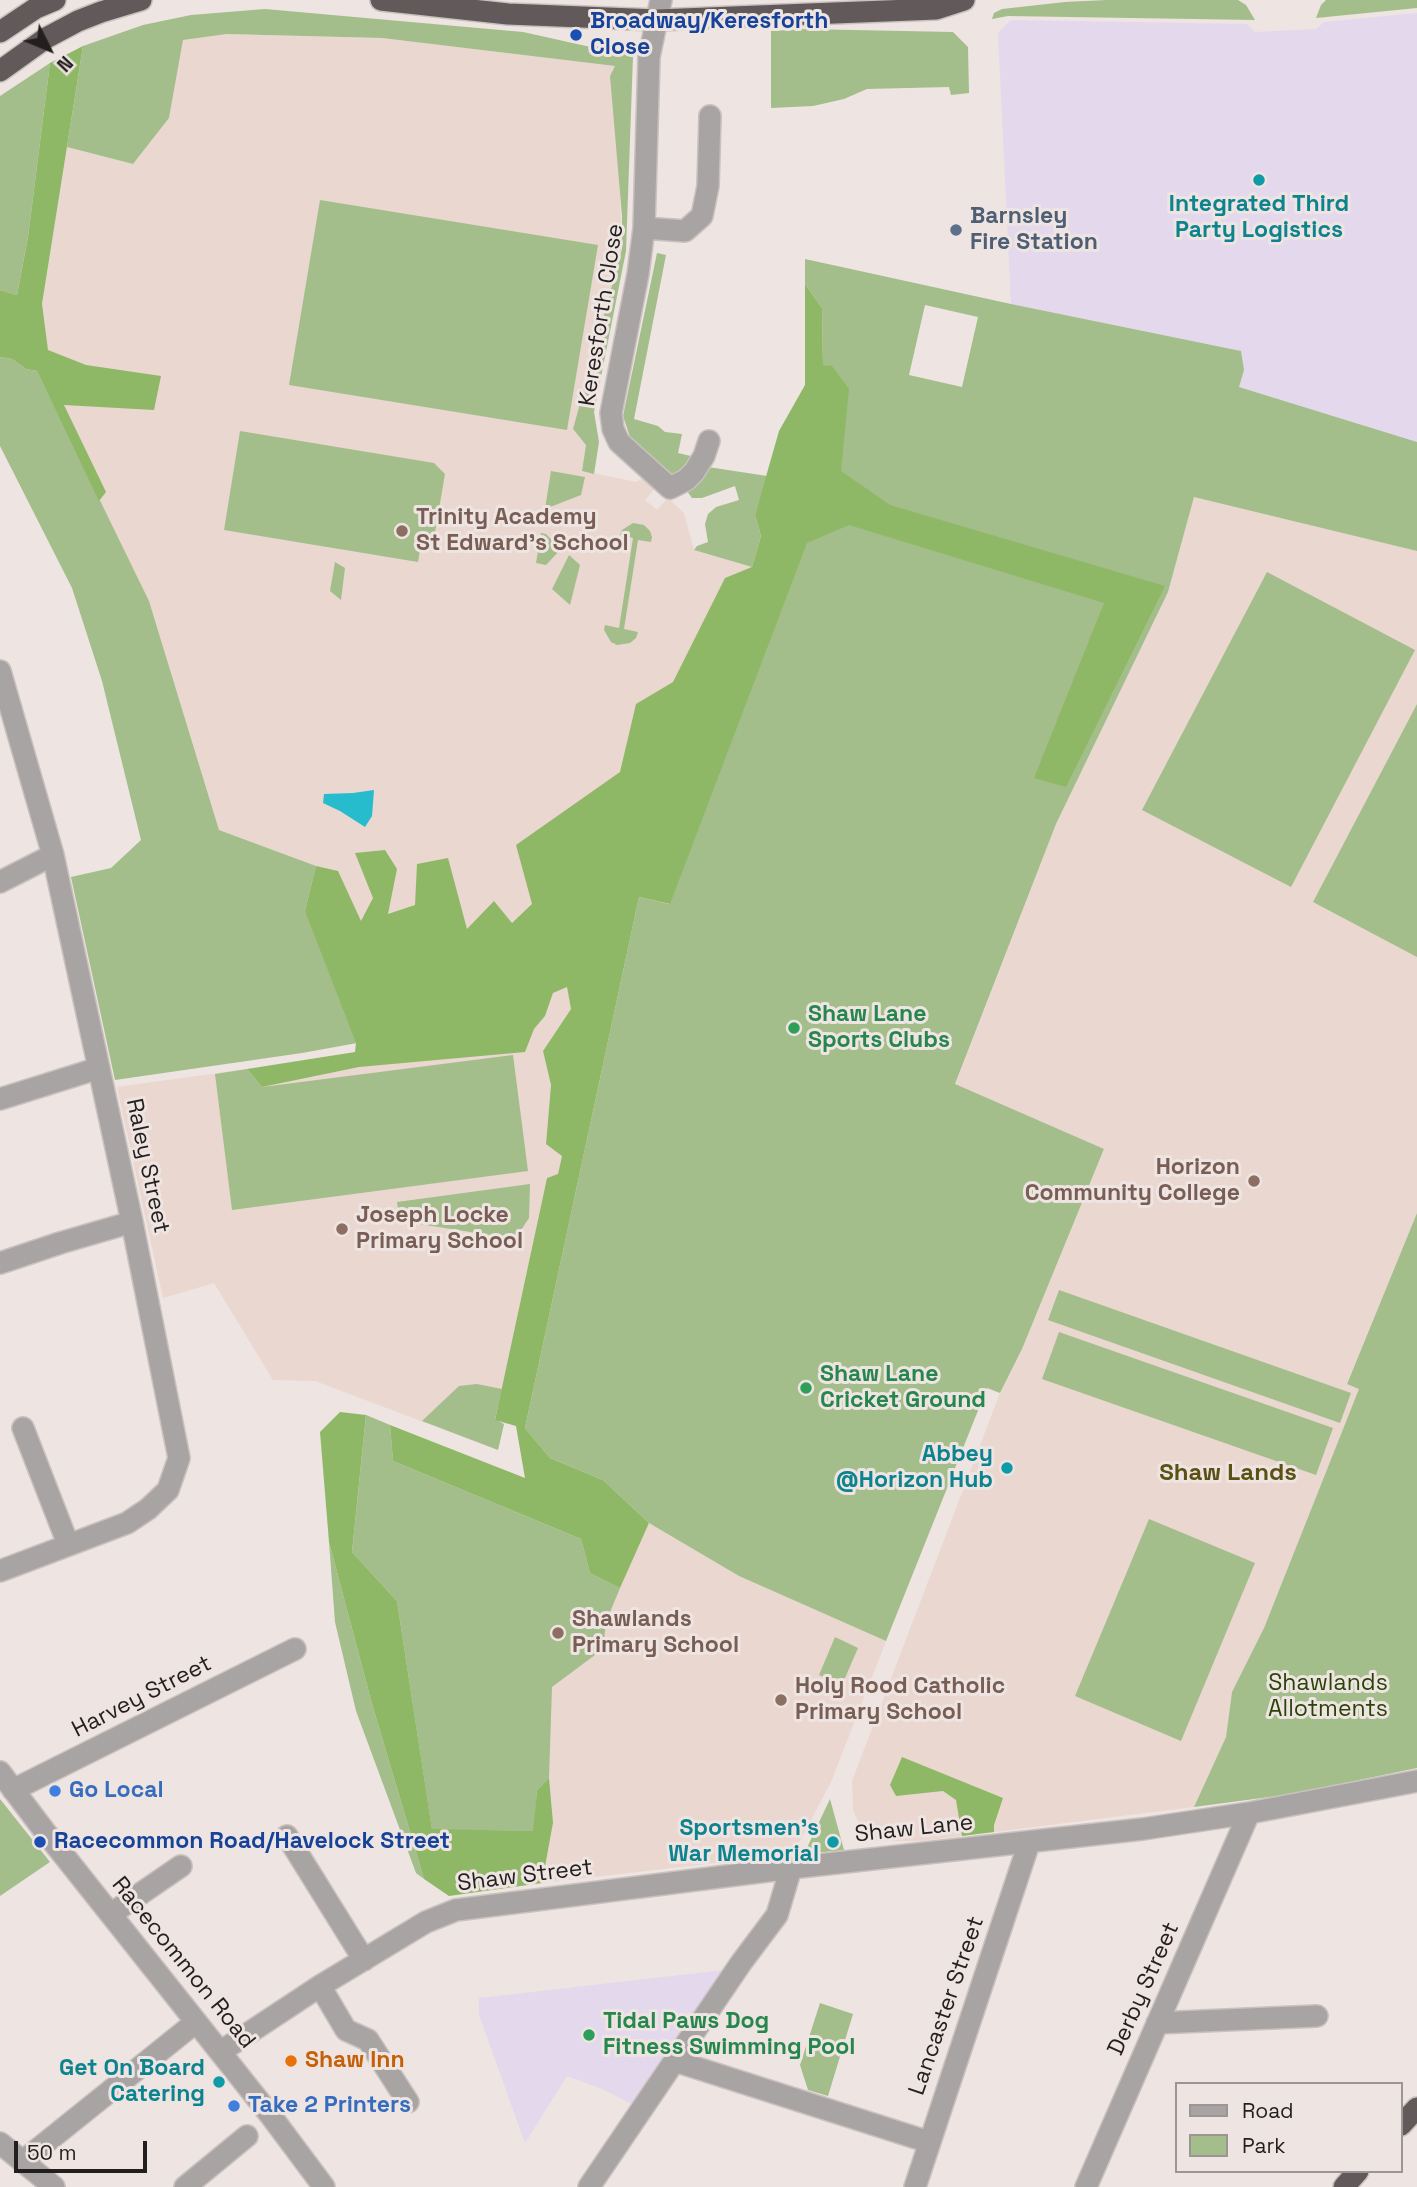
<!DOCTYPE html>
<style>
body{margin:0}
#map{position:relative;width:1417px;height:2187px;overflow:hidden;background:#eee4e1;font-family:"Space Grotesk",sans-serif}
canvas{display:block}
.legend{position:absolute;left:1175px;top:2082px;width:228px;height:91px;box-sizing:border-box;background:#eee4e1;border:2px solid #9d9593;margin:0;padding:9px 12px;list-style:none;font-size:21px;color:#231f1e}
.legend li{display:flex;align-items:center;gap:14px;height:35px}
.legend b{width:35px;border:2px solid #9d9593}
.north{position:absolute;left:14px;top:14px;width:70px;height:70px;-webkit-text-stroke:5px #eee4e1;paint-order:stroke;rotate:133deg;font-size:19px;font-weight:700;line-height:28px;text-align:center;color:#231f1e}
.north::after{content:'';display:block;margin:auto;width:24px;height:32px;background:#231f1e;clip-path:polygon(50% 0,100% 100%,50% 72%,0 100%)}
.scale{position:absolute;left:14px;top:2141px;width:133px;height:32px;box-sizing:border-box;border:4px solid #231f1e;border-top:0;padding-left:9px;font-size:21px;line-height:24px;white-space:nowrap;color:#231f1e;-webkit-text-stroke:5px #eee4e1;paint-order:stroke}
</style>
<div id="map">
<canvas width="1417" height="2187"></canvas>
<ul class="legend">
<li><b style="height:9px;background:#a9a4a4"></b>Road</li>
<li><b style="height:19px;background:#a3be8b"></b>Park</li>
</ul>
<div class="north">N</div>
<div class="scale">50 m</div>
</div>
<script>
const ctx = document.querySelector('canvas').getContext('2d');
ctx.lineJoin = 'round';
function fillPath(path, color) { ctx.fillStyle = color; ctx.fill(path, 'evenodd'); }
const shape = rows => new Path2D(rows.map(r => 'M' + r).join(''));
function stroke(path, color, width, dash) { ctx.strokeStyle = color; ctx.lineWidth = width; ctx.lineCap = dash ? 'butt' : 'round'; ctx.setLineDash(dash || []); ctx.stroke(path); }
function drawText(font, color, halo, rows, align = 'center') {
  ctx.font = font + ' "Space Grotesk",sans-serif'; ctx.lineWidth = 6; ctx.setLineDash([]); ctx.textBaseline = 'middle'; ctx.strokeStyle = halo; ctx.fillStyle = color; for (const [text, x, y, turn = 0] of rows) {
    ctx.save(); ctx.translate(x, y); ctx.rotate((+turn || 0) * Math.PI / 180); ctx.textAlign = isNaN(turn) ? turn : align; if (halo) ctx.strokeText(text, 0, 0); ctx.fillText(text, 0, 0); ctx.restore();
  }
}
const commercial = shape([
 [1417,13,1417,442,1239,387,1241,351,1011,304,998,33,1011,20,1247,24,1255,32,1316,29,1324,22],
 [724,1970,636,2106,602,2089,567,2076,525,2143,479,2015,479,1998]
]);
const built = shape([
 [227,34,382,38,615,66,622,249,573,429,586,445,582,471,637,482,643,477,656,487,645,500,657,510,668,498,684,513,694,550,752,567,519,966,305,911,315,866,219,830,149,601,37,371,42,304,67,147,133,164,169,118,183,40],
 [1194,496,1417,551,1417,1213,1347,1383,1360,1388,1264,1628,1232,1692,1226,1737,1194,1807,922,1841,867,1841,853,1810,852,1781,1000,1393,1022,1349,1104,1150,955,1085,1056,824,1168,592],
 [567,987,571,1009,543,1051,551,1085,546,1144,562,1155,558,1174,547,1178,502,1389,495,1419,504,1424,498,1450,315,1381,273,1380,214,1283,163,1298,117,1087,247,1069,262,1087,534,1029,545,1016,553,993],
 [366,1415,390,1425,393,1461,590,1573,620,1587,649,1523,739,1576,886,1641,831,1782,793,1854,542,1883,553,1823]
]);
const green = shape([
 [1107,0,1238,0,1246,5,1255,20,1008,16,992,19,994,13,1002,9,1065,2],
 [1326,0,1417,0,1417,8,1316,18,1321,5],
 [265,9,523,32,586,46,628,46,633,56,626,251,594,412,599,442,594,474,582,471,586,445,573,429,622,249,622,216,610,76,615,66,382,38,227,34,183,40,169,118,133,164,67,147,83,46,143,25,191,15],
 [804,29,953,32,968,47,969,93,951,95,949,87,867,89,844,99,813,106,771,108,771,31],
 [50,63,28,237,17,295,0,290,0,96],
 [320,200,598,245,567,430,289,385],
 [657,253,666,255,634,419,658,426,665,432,682,434,678,453,695,457,681,471,672,475,630,437,623,416],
 [805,259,1011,304,1241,351,1244,370,1239,387,1417,442,1417,551,1194,497,1168,592,1056,824,955,1084,1104,1149,1022,1349,1000,1393,987,1388,886,1641,739,1576,649,1523,603,1480,550,1458,525,1428,639,897,669,904,832,367,823,365,822,308,805,284],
 [925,305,978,317,962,387,909,375],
 [0,357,12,359,26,369,37,371,149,601,219,830,316,866,305,911,407,1034,302,1053,115,1080,71,877,111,868,141,840,102,681,72,588,0,446],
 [240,431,434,463,445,474,434,538,421,544,418,562,224,530],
 [708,467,767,476,755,515,761,536,752,567,694,550,697,546,708,542,705,524,708,514,716,507,739,500,735,486,702,498,692,498,687,491,698,484],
 [551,471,585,477,581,495,545,509],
 [633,523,644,525,650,531,652,537,651,542,638,540,624,629,638,632,636,638,630,643,617,645,611,642,604,630,605,625,619,628,633,538,620,535,622,530],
 [541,533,546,534,561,549,546,565,536,563],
 [569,555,580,565,570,605,552,589],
 [335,562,345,568,341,600,330,591],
 [1267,572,1415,650,1291,887,1142,810],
 [1417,704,1417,957,1313,902],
 [513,1055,528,1171,232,1210,215,1074,247,1069,262,1087],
 [530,1184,529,1218,515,1239,400,1221,397,1202],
 [1417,1213,1417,1768,1292,1794,1194,1807,1226,1737,1232,1692,1264,1628,1359,1389,1347,1384],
 [1059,1290,1351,1393,1340,1423,1048,1320],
 [1059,1332,1333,1428,1316,1475,1042,1379],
 [477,1384,502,1389,495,1419,504,1424,498,1450,422,1421,459,1386],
 [366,1415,390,1425,393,1461,581,1539,590,1573,620,1588,606,1622,603,1649,552,1687,549,1778,537,1790,534,1831,432,1830,397,1601,352,1552],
 [1149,1519,1255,1563,1181,1741,1075,1696],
 [329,1542,372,1704,424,1879,416,1873,356,1711,335,1622],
 [835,1637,858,1648,842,1685,819,1675],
 [0,1799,50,1862,0,1896],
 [830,1799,844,1850,804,1854],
 [820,2003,853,2014,828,2096,808,2090,800,2065]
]);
const forest = shape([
 [83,46,42,304,48,350,86,365,161,376,154,410,64,405,106,492,99,501,37,371,26,369,12,359,0,357,0,290,17,295,28,237,50,63],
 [805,284,822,308,823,365,832,366,849,389,841,471,890,505,1165,586,1066,787,1034,778,1104,603,849,525,807,543,670,904,639,897,525,1428,550,1458,603,1480,649,1523,620,1588,590,1573,581,1539,393,1461,390,1425,525,1478,516,1426,495,1420,547,1178,558,1174,562,1156,546,1144,551,1085,543,1051,571,1009,567,987,553,993,545,1016,534,1029,525,1052,359,1067,262,1087,247,1069,355,1052,356,1043,305,911,316,866,338,871,361,921,373,898,355,853,385,850,397,869,388,914,415,905,417,864,448,858,467,929,494,901,512,923,532,904,516,845,620,772,636,704,673,682,725,578,752,567,761,536,755,515,779,431,805,385],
 [340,1412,366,1415,352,1552,397,1601,432,1829,533,1831,537,1790,549,1778,553,1823,542,1883,449,1896,424,1879,372,1704,329,1542,320,1432],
 [902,1757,1003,1798,994,1825,994,1832,962,1836,956,1800,943,1791,896,1796,890,1785]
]);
const water = shape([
 [374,790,372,816,365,827,340,811,323,803,324,794,353,793]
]);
const minor = shape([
 [661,0,649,57,644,228,638,274,611,413,613,429,619,442,670,488,686,480,694,472,704,456,709,441],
 [644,228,685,231,702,216,708,186,710,116],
 [0,671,53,855,132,1222,179,1458,168,1490,148,1509,127,1523,0,1571],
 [0,882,53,855],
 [0,1099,99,1068],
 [0,1263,60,1243,132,1222],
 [23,1428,68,1544],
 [0,1772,46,1833,271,2116,324,2187],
 [13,1790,295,1649],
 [287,1836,364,1960],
 [111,1914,181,1866],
 [320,1986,346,2030,368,2040,408,2102],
 [1157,2023,1317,2016],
 [220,2052,320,1986,426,1922,456,1910,791,1868],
 [675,2061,929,2142],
 [0,2143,54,2187],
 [23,2161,196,2022],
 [185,2187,247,2136],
 [589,2187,741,1963,777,1915,791,1868,1143,1829,1249,1813,1417,1781],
 [915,2187,1029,1843],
 [1086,2187,1249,1813]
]);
const highway = shape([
 [381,0,508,14,657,20,936,9,964,0],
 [0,32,36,8,55,0],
 [0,71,46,38,78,21,101,12,141,0],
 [1401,2125,1417,2108],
 [1344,2187,1358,2171]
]);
const markers = [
 [576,35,7,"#1a4fb4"],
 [1259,180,7,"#0f9aa8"],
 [956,230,7,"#5c6f8a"],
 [402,531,7,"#8d6e63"],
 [794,1028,7,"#2e9e5b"],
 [1254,1181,7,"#8d6e63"],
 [342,1229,7,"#8d6e63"],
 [806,1388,7,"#2e9e5b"],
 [1007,1468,7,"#0f9aa8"],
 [558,1633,7,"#8d6e63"],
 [781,1700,7,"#8d6e63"],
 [55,1791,7,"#3f7fe0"],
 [40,1842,7,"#1a4fb4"],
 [833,1842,7,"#0f9aa8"],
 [589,2035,7,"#2e9e5b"],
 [291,2061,7,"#e8710a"],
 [219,2082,7,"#0f9aa8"],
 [234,2106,7,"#3f7fe0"]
];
const transitNames = [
 ["Broadway/Keresforth",590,22],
 ["Close",590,48],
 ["Racecommon Road/Havelock Street",54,1842]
];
const cultureNames = [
 ["Integrated Third",1259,205,"center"],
 ["Party Logistics",1259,231,"center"],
 ["Abbey",993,1455],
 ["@Horizon Hub",993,1481],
 ["Sportsmen's",819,1829],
 ["War Memorial",819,1855],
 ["Get On Board",205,2069],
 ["Catering",205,2095]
];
const serviceNames = [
 ["Barnsley",970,217],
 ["Fire Station",970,243]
];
const streetNames = [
 ["Keresforth Close",602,315,-81],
 ["Raley Street",147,1166,78],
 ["Harvey Street",142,1697,-27],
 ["Shaw Lane",914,1829,-6],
 ["Shaw Street",525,1876,-7],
 ["Racecommon Road",183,1963,51],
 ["Derby Street",1144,1989,-66],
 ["Lancaster Street",947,2006,-71]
];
const educationNames = [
 ["Trinity Academy",416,518],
 ["St Edward's School",416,544],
 ["Horizon",1240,1168,"right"],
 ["Community College",1240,1194,"right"],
 ["Joseph Locke",356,1216],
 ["Primary School",356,1242],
 ["Shawlands",572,1620],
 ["Primary School",572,1646],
 ["Holy Rood Catholic",795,1687],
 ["Primary School",795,1713]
];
const leisureNames = [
 ["Shaw Lane",808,1015],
 ["Sports Clubs",808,1041],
 ["Shaw Lane",820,1375],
 ["Cricket Ground",820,1401],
 ["Tidal Paws Dog",603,2022],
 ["Fitness Swimming Pool",603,2048]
];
const parkNames = [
 ["Shawlands",1328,1684],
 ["Allotments",1328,1710]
];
const shopNames = [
 ["Go Local",69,1791],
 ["Take 2 Printers",248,2106]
];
const foodNames = [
 ["Shaw Inn",305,2061]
];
const neighbourhoodNames = [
 ["Shaw Lands",1228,1473]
];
fillPath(commercial, '#e4d8ec');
fillPath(built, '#e9d7d0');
fillPath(green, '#a3be8b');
fillPath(forest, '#8fb866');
fillPath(water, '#27bccd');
stroke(minor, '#c9c1be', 24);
stroke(highway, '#c9c1be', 24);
stroke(minor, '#a9a4a4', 21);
stroke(highway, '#62595a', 21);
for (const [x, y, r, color] of markers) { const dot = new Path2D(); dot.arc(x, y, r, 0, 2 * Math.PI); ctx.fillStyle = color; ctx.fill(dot); stroke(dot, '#eee4e1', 2.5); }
drawText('bold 23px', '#164399', '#eee4e1', transitNames, 'left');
drawText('bold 23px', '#0d838f', '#eee4e1', cultureNames, 'right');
drawText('bold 23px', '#4e5e75', '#eee4e1', serviceNames, 'left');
drawText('23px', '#231f1e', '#eee4e1', streetNames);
drawText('bold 23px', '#785e54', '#eee4e1', educationNames, 'left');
drawText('bold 23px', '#27864d', '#eee4e1', leisureNames, 'left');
drawText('23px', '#2a4407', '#eee4e1', parkNames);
drawText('bold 23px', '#366cbe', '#eee4e1', shopNames, 'left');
drawText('bold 23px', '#c56008', '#eee4e1', foodNames, 'left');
drawText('bold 24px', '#5c5114', '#eee4e1', neighbourhoodNames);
</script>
